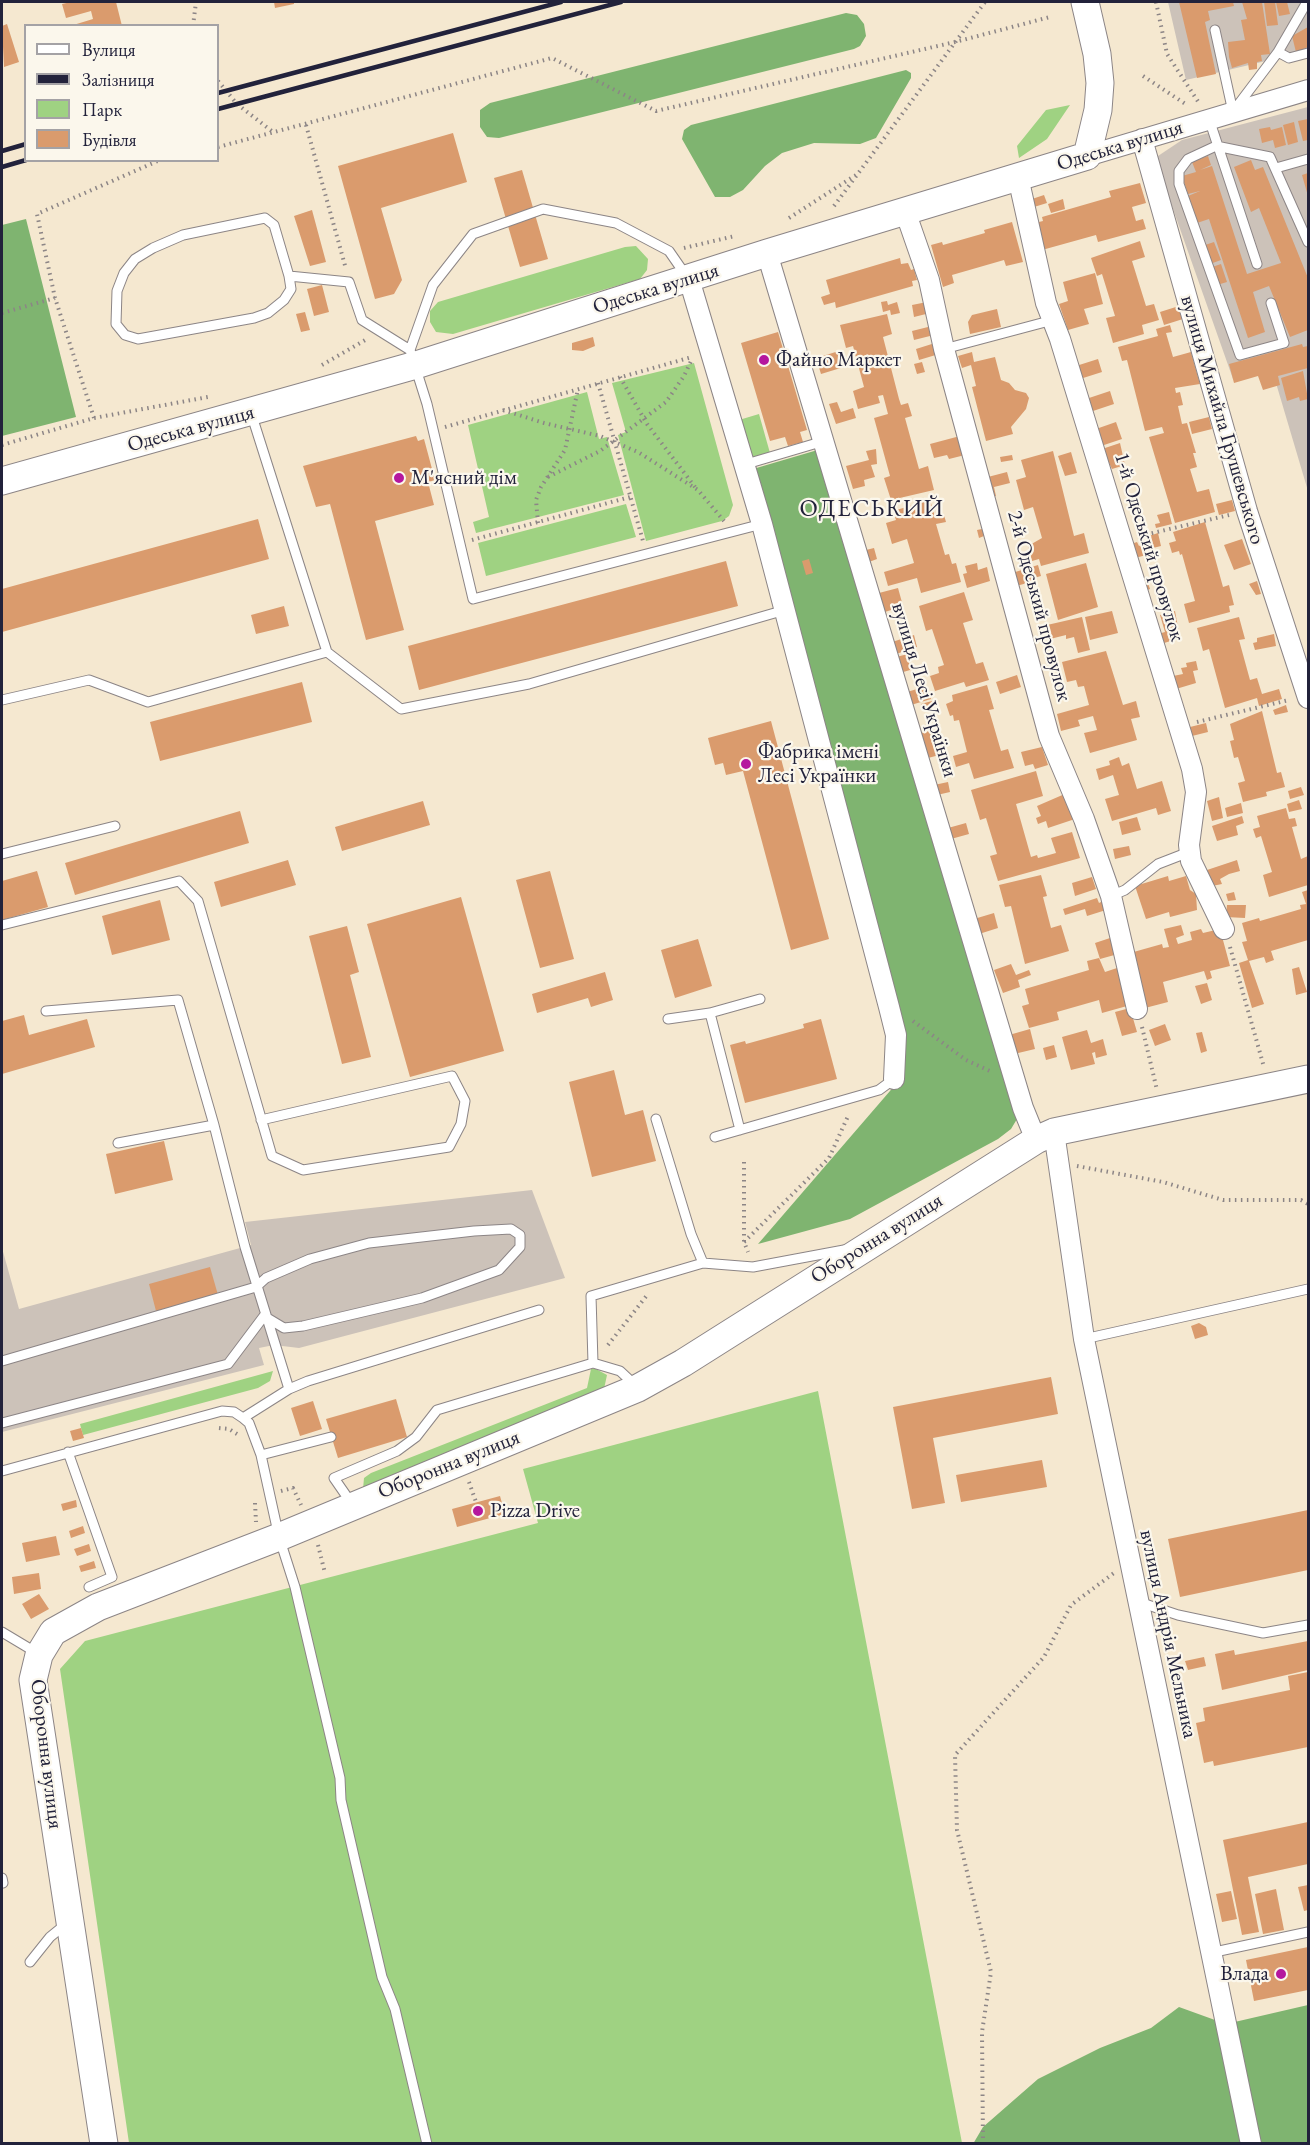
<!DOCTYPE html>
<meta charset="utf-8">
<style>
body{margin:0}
#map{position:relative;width:1310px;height:2145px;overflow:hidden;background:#f5e8d0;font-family:"EB Garamond",serif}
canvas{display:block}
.frame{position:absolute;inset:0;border:3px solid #22223b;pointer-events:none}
.legend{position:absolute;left:24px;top:24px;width:195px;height:138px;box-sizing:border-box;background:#fbf7ec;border:2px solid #a4a2a5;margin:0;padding:8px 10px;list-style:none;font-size:18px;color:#22223b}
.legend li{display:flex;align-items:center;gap:12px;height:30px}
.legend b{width:30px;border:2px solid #a4a2a5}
</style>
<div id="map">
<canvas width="1310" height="2145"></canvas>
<div class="frame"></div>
<ul class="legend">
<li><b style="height:8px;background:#fff"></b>Вулиця</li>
<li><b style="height:8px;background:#22223b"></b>Залізниця</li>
<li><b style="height:16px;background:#9fd282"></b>Парк</li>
<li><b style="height:16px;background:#da9b6d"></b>Будівля</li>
</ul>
</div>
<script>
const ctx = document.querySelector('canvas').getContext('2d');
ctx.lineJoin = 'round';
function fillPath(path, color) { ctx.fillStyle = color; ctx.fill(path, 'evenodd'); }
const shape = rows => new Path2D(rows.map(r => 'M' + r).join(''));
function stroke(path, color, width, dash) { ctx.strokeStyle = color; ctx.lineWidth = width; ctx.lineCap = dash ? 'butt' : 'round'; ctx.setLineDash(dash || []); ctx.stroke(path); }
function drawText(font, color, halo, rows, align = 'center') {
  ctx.font = font + ' "EB Garamond",serif'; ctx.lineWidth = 4.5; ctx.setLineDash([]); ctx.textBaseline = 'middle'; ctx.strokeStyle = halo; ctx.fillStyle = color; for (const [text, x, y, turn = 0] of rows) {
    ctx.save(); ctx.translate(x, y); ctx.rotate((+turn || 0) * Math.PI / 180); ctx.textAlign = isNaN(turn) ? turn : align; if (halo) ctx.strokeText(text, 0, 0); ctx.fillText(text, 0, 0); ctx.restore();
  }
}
const industrial = shape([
 [1168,2,1308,2,1308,51,1186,80],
 [1308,107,1308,356,1233,379,1155,158,1182,140],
 [1308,362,1308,491,1273,373],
 [532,1190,565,1278,299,1348,274,1345,259,1348,264,1365,2,1432,2,1248,19,1309,251,1245,245,1222]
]);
const green = shape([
 [1070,105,1047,139,1019,158,1017,146,1046,110],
 [636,246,648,259,647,270,640,279,453,334,436,332,430,322,430,311,438,302,625,247],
 [694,363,733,505,729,516,722,521,646,541,618,435,626,432,612,383],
 [587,392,599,439,607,437,624,495,476,533,473,522,489,517,468,425],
 [759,414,770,453,751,458,739,420],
 [626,504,636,537,486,576,478,543],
 [591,1369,596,1369,607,1375,604,1389,363,1489,364,1478,371,1473,587,1388],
 [273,1371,270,1381,258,1388,83,1435,81,1428,80,1424],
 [818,1391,962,2143,129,2143,60,1669,85,1641,538,1523,523,1469]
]);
const forest = shape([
 [846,13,857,15,864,24,866,36,860,46,854,49,499,138,487,137,480,127,480,110,490,103],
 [906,70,911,73,911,78,876,138,860,144,814,143,782,153,765,166,743,190,730,197,715,197,682,139,684,130,691,125],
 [26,219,76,417,2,436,2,225],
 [821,449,1018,1108,1017,1119,1011,1129,998,1139,850,1219,758,1244,896,1084,900,1076,753,469],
 [1308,2005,1308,2143,973,2144,983,2127,1038,2079,1100,2048,1151,2028,1179,2007,1226,2024]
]);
const building = shape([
 [71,2,116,2,122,26,70,26,93,19,91,11,66,18,62,4],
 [274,2,294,2,294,4,275,8],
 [1179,2,1233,2,1234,6,1208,11,1210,20,1205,22,1216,74,1197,78],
 [1242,2,1262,2,1270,54,1261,55,1262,61,1257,62,1257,69,1249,70,1248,63,1232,68,1229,57,1228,42,1245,40,1241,20,1247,19],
 [1264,2,1275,2,1278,25,1267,26],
 [1276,2,1287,2,1290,14,1279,16],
 [7,24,19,62,4,67,2,26],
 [1308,27,1308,47,1296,52,1292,36],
 [1308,119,1308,140,1303,141,1298,121],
 [1294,122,1298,142,1288,145,1283,125],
 [1270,127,1271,130,1282,127,1286,145,1275,148,1273,140,1262,143,1259,129],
 [453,133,467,182,381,208,402,280,394,294,375,299,338,166],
 [1208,156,1211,165,1200,170,1212,166,1247,274,1281,263,1259,208,1251,212,1234,167,1251,160,1255,170,1263,167,1308,278,1308,330,1290,337,1269,286,1253,292,1265,332,1248,338,1209,219,1197,223,1188,196,1200,191,1188,194,1182,176,1196,172,1192,162],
 [522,170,548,259,520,267,494,178],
 [1308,173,1308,196,1302,175],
 [1140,183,1146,203,1132,207,1136,221,1143,219,1146,229,1098,242,1096,235,1042,250,1035,223,1043,221,1042,217,1111,197,1109,191],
 [1044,195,1047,203,1034,207,1032,199],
 [1063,199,1065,209,1051,213,1048,204],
 [312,210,326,262,310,266,294,216],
 [1012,222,1023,262,1006,266,1004,260,952,275,954,283,943,287,931,245,942,242,943,245,985,233,984,230],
 [1140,241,1145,257,1132,261,1146,306,1154,304,1159,320,1142,325,1144,334,1113,343,1106,318,1115,316,1102,274,1097,276,1091,258],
 [1214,242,1221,260,1210,264,1205,245],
 [900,258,901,264,908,263,911,270,914,269,917,280,912,281,913,286,836,308,835,302,824,305,821,297,830,294,826,280],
 [1221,264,1227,282,1217,285,1212,267],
 [1095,273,1103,304,1084,309,1089,324,1068,330,1059,304,1068,301,1063,282],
 [322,285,329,312,314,316,307,289],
 [887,301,888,305,897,302,900,313,891,315,890,310,883,312,881,302],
 [927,302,930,313,914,317,912,305],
 [1179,306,1183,319,1164,325,1160,312],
 [997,309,1001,327,970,334,968,322,972,315],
 [305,312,310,330,301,332,296,314],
 [887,314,892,334,883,337,899,399,901,405,908,403,912,416,905,418,919,469,928,466,934,490,891,500,884,478,890,476,874,418,888,414,883,395,878,396,880,403,858,409,853,391,864,387,853,346,846,348,840,325],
 [1170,325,1172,332,1166,333,1173,357,1191,352,1200,384,1175,388,1176,393,1180,392,1183,405,1178,406,1182,424,1187,423,1196,453,1193,453,1197,467,1190,469,1197,492,1209,489,1215,512,1175,523,1149,437,1164,433,1162,427,1145,431,1127,360,1122,361,1118,347,1158,336,1156,329],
 [932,326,934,335,914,340,912,331],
 [778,332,807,430,800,432,803,442,788,446,785,437,770,441,741,343],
 [593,337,595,346,583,351,572,350,572,343],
 [935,343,939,354,919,360,916,349],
 [1302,344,1303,347,1308,346,1308,368,1278,376,1280,385,1263,390,1258,376,1234,383,1229,364],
 [839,351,844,367,821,374,816,358],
 [972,352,974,362,995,357,1001,380,1009,383,1015,390,1026,393,1029,398,1026,409,1011,427,1013,434,986,441,972,387,976,386,971,365,962,368,958,356],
 [1098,359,1102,372,1080,379,1076,366],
 [922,362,925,372,917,374,914,364],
 [1303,371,1308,399,1300,401,1299,397,1287,401,1281,378],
 [1110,391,1114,404,1090,412,1086,399],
 [837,402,841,412,853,408,856,418,836,424,829,404],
 [1209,417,1212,429,1192,434,1189,422],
 [1116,422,1122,439,1101,446,1096,429],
 [416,436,418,441,424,439,435,480,428,482,434,505,375,521,404,630,366,640,330,504,316,507,303,466],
 [960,436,965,455,949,459,947,455,934,458,930,444],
 [1120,443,1125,465,1112,469,1102,449],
 [876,449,877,464,871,465,875,477,864,480,865,486,853,489,846,466,869,460,866,451],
 [1053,451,1074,536,1084,533,1089,553,1041,566,1039,559,1032,561,1028,546,1042,538,1033,507,1024,510,1016,480,1026,477,1021,460],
 [1071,452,1077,473,1065,476,1058,456],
 [1012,455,1013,460,1001,462,1000,457],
 [1007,472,1010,483,994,487,996,496,990,498,984,478],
 [930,500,935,517,944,515,946,522,936,524,945,555,949,554,952,564,956,563,961,582,921,593,917,578,888,586,884,572,914,563,907,539,892,544,886,523,896,520,893,511],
 [1232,500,1235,511,1219,515,1216,504],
 [1169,512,1172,524,1156,528,1155,524,1160,523,1157,515],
 [258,519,269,559,2,632,2,589],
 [1205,522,1223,587,1229,585,1234,605,1229,606,1230,612,1189,623,1184,604,1195,601,1182,554,1180,555,1179,551,1172,553,1169,543,1176,541,1173,532],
 [982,529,984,536,979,538,977,530],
 [1158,533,1161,546,1153,548,1149,536],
 [1242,539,1251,564,1234,570,1224,545],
 [1137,542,1139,546,1147,543,1150,554,1135,558,1131,544],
 [874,548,877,559,869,562,866,550],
 [809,559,813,573,806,575,802,561],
 [726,561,738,606,419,690,408,646],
 [977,563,978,570,987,567,990,581,967,588,963,574,967,573,965,566],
 [1086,563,1098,607,1058,620,1046,574],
 [1038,565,1041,576,1034,578,1035,581,1016,586,1012,573],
 [1146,577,1150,589,1143,592,1139,579],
 [1257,581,1261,594,1256,595,1249,584],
 [898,588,903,606,885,612,879,593],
 [964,592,973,620,963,623,976,664,983,662,989,680,966,687,964,682,935,691,930,676,939,673,938,667,944,665,932,629,926,631,919,606],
 [284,606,289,626,256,634,251,615],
 [1112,611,1118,633,1090,640,1085,617],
 [1175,611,1180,638,1161,644,1158,634,1165,632,1160,615],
 [1082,617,1090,650,1078,653,1074,637,1066,639,1066,635,1050,639,1047,625],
 [1239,617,1245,639,1239,640,1250,680,1257,678,1262,694,1279,689,1282,699,1259,706,1257,698,1225,708,1209,649,1203,651,1197,628],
 [1274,634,1276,646,1255,650,1253,643,1257,642,1257,638],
 [914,635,917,647,896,654,892,642],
 [1106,651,1123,705,1136,701,1140,717,1131,719,1137,740,1090,753,1084,733,1097,730,1093,716,1078,720,1080,726,1061,731,1057,714,1089,705,1084,686,1078,687,1076,680,1067,682,1062,662],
 [908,654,910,670,900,673,896,657],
 [1196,661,1198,670,1193,671,1196,683,1176,689,1173,676,1183,674,1181,668,1187,667,1186,663],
 [1017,675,1021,687,1000,694,996,682],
 [302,682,312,722,160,761,150,722],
 [987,685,994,709,989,710,1001,751,1008,749,1014,768,974,779,969,763,956,767,953,756,967,752,959,720,954,721,953,715,950,716,946,704,953,701,952,695],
 [927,686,931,699,911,705,907,692],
 [932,701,934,707,923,710,921,704],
 [1286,705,1288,712,1275,715,1273,710],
 [1262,711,1277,773,1281,772,1285,787,1266,792,1267,796,1243,802,1238,783,1245,781,1238,757,1234,758,1230,741,1234,740,1230,724],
 [771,721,829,939,791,950,743,771,726,775,723,763,715,765,708,738],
 [1206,723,1208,732,1192,736,1190,727],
 [938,729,947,753,928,758,921,733],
 [1042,747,1048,765,1035,769,1033,764,1025,766,1021,752],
 [1119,757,1122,766,1129,763,1137,789,1162,781,1171,811,1158,815,1156,808,1112,821,1105,799,1119,795,1113,775,1099,780,1096,769,1110,765,1109,761],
 [1036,771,1043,796,1016,804,1031,857,1037,855,1038,858,1056,853,1051,838,1072,832,1080,858,998,881,990,856,997,854,986,818,980,820,971,790],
 [948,782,950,792,937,795,934,785],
 [1301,787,1304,795,1290,799,1288,791],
 [1067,793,1075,819,1048,828,1046,821,1038,824,1036,818,1041,816,1037,806],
 [1219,797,1223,818,1212,821,1207,801],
 [1299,800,1302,809,1289,812,1287,804],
 [423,801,430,825,342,851,335,827],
 [1241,803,1243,813,1227,817,1225,808],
 [1286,808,1289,819,1295,818,1297,826,1292,827,1301,859,1308,856,1308,885,1269,897,1263,875,1272,872,1261,836,1256,838,1253,829,1260,827,1257,816],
 [240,811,249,843,75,895,65,863],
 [1242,816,1244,823,1236,826,1238,835,1217,841,1212,826],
 [1137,817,1141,830,1122,835,1119,822],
 [966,823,969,834,951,839,948,828],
 [1129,846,1131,855,1115,859,1113,849],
 [288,860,296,885,221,907,214,882],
 [1237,860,1240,871,1229,874,1220,879,1222,884,1212,886,1207,870],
 [37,871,48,907,2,920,2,881],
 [550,871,574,959,540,968,516,880],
 [1041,875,1047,896,1043,897,1051,928,1061,925,1069,951,1025,964,1011,906,1005,907,999,885],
 [1168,876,1169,881,1186,876,1190,890,1196,894,1197,910,1170,917,1169,912,1146,919,1135,886],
 [1092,877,1096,889,1075,896,1072,883],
 [1308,890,1308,940,1271,951,1274,960,1266,963,1264,957,1249,961,1264,1004,1252,1008,1239,963,1248,960,1242,942,1247,941,1242,923,1259,918,1260,921,1301,909,1300,905,1306,904,1302,892],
 [1234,892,1236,900,1228,901,1226,894],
 [461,897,504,1051,410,1077,367,924],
 [1097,898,1099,903,1103,901,1106,910,1087,916,1085,909,1065,915,1063,909],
 [160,900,170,940,112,955,102,916],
 [1227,905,1246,905,1245,918,1226,917],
 [994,913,998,928,979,934,974,919],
 [1181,925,1184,935,1176,938,1178,944,1192,940,1190,932,1201,929,1203,933,1220,929,1230,966,1210,971,1212,978,1207,980,1204,971,1163,982,1168,1002,1145,1008,1130,953,1162,944,1163,948,1169,947,1164,929],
 [347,926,359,972,350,975,371,1057,342,1064,309,936],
 [1113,937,1118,954,1100,959,1095,943],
 [698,939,712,986,675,998,661,950],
 [1099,958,1105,972,1117,968,1127,1006,1102,1013,1099,1000,1057,1012,1059,1020,1029,1028,1022,1006,1029,1004,1025,989,1089,970,1087,961],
 [1011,964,1016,975,1029,970,1031,975,1018,980,1020,987,1003,993,994,970],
 [1299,967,1307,992,1296,995,1292,969],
 [605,972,613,1000,591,1007,588,998,537,1013,532,994],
 [1207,983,1212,1000,1201,1004,1195,986],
 [1130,1008,1137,1032,1122,1036,1115,1012],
 [24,1015,29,1035,87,1019,95,1047,2,1074,2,1021],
 [821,1019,837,1079,745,1103,730,1045,745,1041,746,1044,804,1028,803,1024],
 [1165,1024,1171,1040,1155,1046,1149,1030],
 [1030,1029,1035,1049,1014,1054,1009,1035],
 [1087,1030,1091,1043,1103,1039,1107,1055,1096,1058,1095,1052,1092,1053,1095,1064,1071,1070,1062,1037],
 [1202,1032,1207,1051,1201,1053,1196,1033],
 [1054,1045,1057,1057,1046,1060,1043,1048],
 [614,1070,625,1115,643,1110,656,1161,592,1177,569,1082],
 [164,1141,173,1180,115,1194,106,1154],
 [210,1267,218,1295,156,1311,149,1284],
 [1199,1323,1206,1327,1208,1335,1195,1339,1191,1326],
 [1051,1377,1058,1414,933,1438,945,1503,912,1509,893,1407],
 [396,1399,407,1437,338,1458,326,1419],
 [313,1401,322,1429,300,1436,291,1408],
 [81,1428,84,1438,73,1441,70,1431],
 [1042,1460,1047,1487,961,1502,956,1475],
 [500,1496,505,1514,457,1527,452,1509],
 [76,1500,77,1507,63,1511,61,1504],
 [1308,1510,1308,1570,1180,1597,1168,1539],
 [83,1526,85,1533,71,1538,69,1531],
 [56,1536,60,1555,26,1562,22,1543],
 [89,1544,91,1551,77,1556,74,1549],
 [94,1561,96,1568,81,1572,79,1566],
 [39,1573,41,1589,14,1594,12,1577],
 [39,1594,49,1609,31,1619,22,1604],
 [1308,1641,1308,1670,1222,1690,1215,1654,1234,1650,1235,1655],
 [1204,1657,1206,1666,1188,1670,1185,1661],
 [1308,1672,1308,1747,1214,1766,1213,1761,1204,1763,1196,1723,1205,1721,1203,1708,1290,1690,1288,1676],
 [1308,1822,1308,1864,1248,1877,1259,1932,1242,1935,1223,1840],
 [1308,1885,1308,1910,1304,1911,1298,1887],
 [1276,1889,1284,1930,1263,1934,1255,1894],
 [1231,1891,1237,1919,1222,1922,1216,1894],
 [1308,1947,1308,1990,1254,2001,1246,1960]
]);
const path = shape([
 [1156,2,1167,54,1199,103],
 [193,26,196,2],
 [1143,76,1187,105],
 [218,81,237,104,273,132],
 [306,125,346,269],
 [218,147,552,58,656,111,955,42,1050,17],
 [834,206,985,2],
 [789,218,856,175],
 [684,248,735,236],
 [2,313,55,298],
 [322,365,367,339],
 [620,377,647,424,695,487],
 [598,383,643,541],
 [503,410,544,423,600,436,638,452,698,490,724,521],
 [94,418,55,298,37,214,160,160],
 [445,427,692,357],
 [2,445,94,418,208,397],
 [548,477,600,451,666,402,684,376,692,359],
 [538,523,536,500,541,487,565,450,578,389],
 [1140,536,1229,515],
 [472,540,630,497],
 [1197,722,1289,700],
 [1230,947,1264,1067],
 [913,1021,966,1060,992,1072],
 [1142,1027,1157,1090],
 [744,1162,744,1242,748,1252],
 [1077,1166,1163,1182,1223,1200,1301,1200,1308,1204],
 [744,1242,829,1158,849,1114],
 [608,1345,648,1294],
 [219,1428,229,1429,237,1434],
 [469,1482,476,1502],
 [281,1491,293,1488,301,1505],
 [255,1503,256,1522],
 [318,1545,325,1573],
 [983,2144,982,2032,991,1972,957,1830,955,1755,1044,1657,1071,1605,1114,1573]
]);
const lane = shape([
 [1215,30,1233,112],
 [1278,52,1289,58,1308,53],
 [1235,109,1278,52,1307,2],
 [1209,119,1257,264],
 [1276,168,1308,159],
 [289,276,291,289,284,300,268,313,254,318,138,339,125,335,116,324,117,291,124,273,135,259,153,248,183,235,265,218,274,225,289,276,349,282,362,320,410,350],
 [687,277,669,251,616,223,543,209,473,234,433,285,410,350,427,404,473,599,762,524],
 [1271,303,1284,343,1240,355,1179,184,1179,171,1188,159,1216,146,1270,157,1308,242],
 [944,349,1053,320],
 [743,465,824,441],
 [327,652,401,709,529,684,785,610],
 [2,700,89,680,148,702,327,652,251,413],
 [2,854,115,826],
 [1111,896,1125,890,1158,864,1189,852],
 [2,925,179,881,198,901,272,1156,303,1170,449,1147,461,1124,465,1101,452,1076,261,1120],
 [46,1011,178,1000,214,1125,245,1247,289,1389],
 [710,1013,740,1130],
 [668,1019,710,1013,760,999],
 [656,1119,691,1234,703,1263],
 [715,1137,879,1090,894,1079],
 [118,1143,214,1125],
 [1084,1339,1308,1289],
 [2,1361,256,1287,266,1278,310,1259,369,1243,474,1231,511,1229,520,1235,520,1247,499,1270,422,1298,303,1326,284,1328,264,1316,228,1364,2,1423],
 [593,1363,591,1296,703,1263,753,1267,844,1250],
 [243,1418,249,1423,261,1455,279,1537,295,1587,340,1778,341,1800,382,1977,395,2009,427,2144],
 [68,1452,112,1577,89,1587],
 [261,1455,331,1437],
 [2,1471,222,1411,234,1412,243,1418,289,1389,308,1381,539,1310],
 [352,1504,334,1478,397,1451,416,1437,437,1410,593,1363,620,1371,636,1386],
 [1139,1602,1178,1615,1263,1633,1308,1625],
 [2,1632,37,1653],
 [2,1878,3,1883],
 [1210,1953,1308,1932],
 [30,1962,50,1937,66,1924]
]);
const street = shape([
 [1142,139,1247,511,1308,698],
 [1087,156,1308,90],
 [1018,177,1046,303,1060,339,1192,769,1196,792,1189,845,1191,861,1224,929],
 [905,211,929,280,944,349,1049,736,1084,819,1111,896,1137,1009],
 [767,253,1023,1108,1036,1140],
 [689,279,762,524,889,1007,896,1035,894,1079],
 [1054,1132,1084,1339,1251,2144]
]);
const secondary = shape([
 [2,481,416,365,767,253,1087,156,1098,110,1100,83,1097,54,1085,2],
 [104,2144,33,1680,39,1655,53,1632,98,1607,279,1537,638,1388,683,1363,1036,1140,1054,1132,1308,1079]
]);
const rail = shape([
 [218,93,561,2],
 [218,109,621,2],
 [2,151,26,144],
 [2,167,26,160]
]);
const markers = [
 [764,360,6,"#b5179e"],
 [399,478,6,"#b5179e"],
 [746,764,6,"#b5179e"],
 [478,1511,6,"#b5179e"],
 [1281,1974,6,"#b5179e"]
];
const streetNames = [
 ["Одеська вулиця",1120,146,-17],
 ["Одеська вулиця",656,289,-17],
 ["вулиця Михайла Грушевського",1222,420,74],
 ["Одеська вулиця",191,429,-15],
 ["1-й Одеський провулок",1149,547,73],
 ["2-й Одеський провулок",1039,606,75],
 ["вулиця Лесі Українки",924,690,73],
 ["Оборонна вулиця",877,1239,-32],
 ["Оборонна вулиця",449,1465,-22],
 ["вулиця Андрія Мельника",1168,1634,78],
 ["Оборонна вулиця",46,1754,83]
];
const poiNames = [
 ["Файно Маркет",776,360],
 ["М'ясний дім",411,478],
 ["Фабрика імені",758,752],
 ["Лесі Українки",758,776],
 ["Pizza Drive",490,1511],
 ["Влада",1269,1974,"right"]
];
const quarterNames = [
 ["ОДЕСЬКИЙ",872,509]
];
fillPath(industrial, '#ccc2b9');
fillPath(green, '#9fd282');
fillPath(forest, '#7fb470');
fillPath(building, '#da9b6d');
stroke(lane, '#8c8586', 11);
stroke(street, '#8c8586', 22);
stroke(secondary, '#8c8586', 29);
stroke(path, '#8c8586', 4, [1.5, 4.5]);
stroke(lane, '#fff', 9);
stroke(street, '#fff', 20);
stroke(secondary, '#fff', 27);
stroke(rail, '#22223b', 4.5);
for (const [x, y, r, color] of markers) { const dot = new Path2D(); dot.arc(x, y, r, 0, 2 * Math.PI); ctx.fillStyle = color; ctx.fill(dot); stroke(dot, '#fbf7ec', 2); }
drawText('21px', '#22223b', '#fbf7ec', streetNames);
drawText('21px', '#22223b', '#fbf7ec', poiNames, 'left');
ctx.letterSpacing = '1.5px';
drawText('24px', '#22223b', '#fbf7ec', quarterNames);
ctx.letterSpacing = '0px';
</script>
